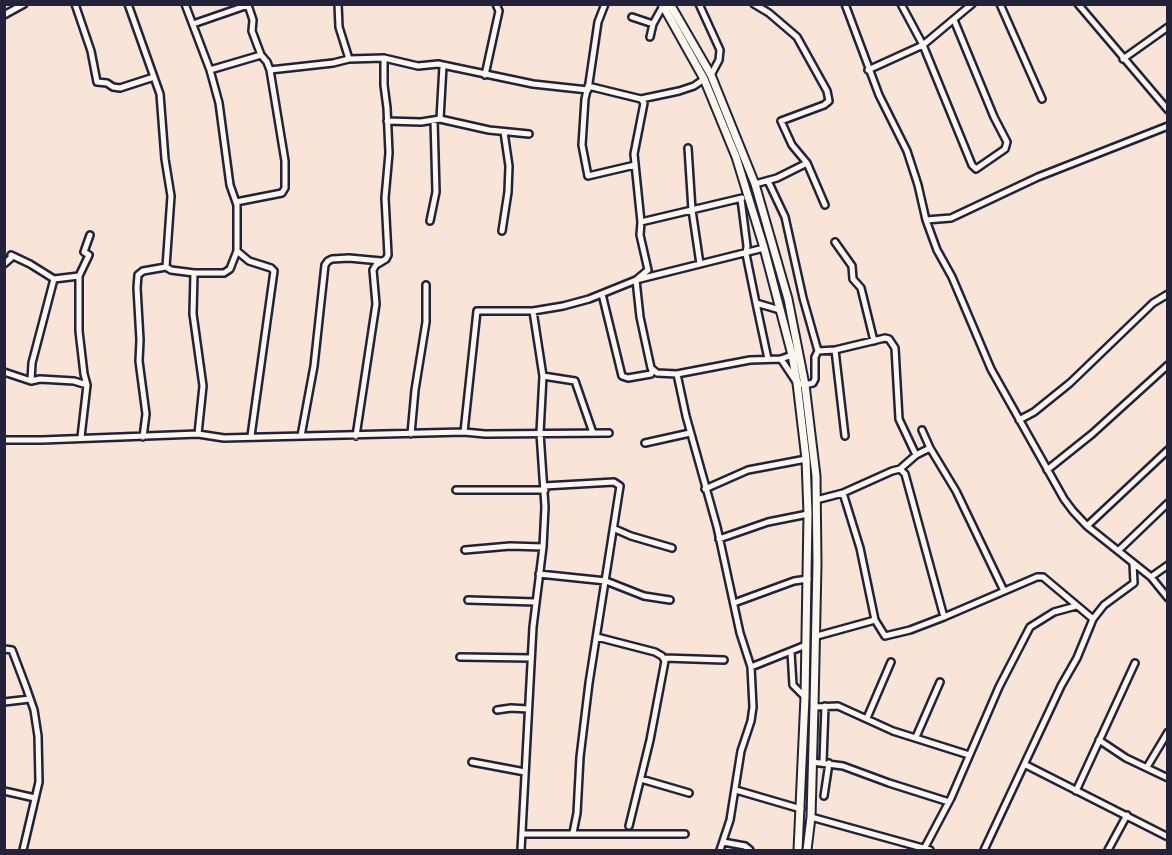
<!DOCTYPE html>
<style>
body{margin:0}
#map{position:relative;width:1172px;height:855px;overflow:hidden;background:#f9e5d8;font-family:"Architects Daughter",sans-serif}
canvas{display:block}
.frame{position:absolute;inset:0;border:6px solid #22223b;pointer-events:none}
</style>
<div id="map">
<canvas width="1172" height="855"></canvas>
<div class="frame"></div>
</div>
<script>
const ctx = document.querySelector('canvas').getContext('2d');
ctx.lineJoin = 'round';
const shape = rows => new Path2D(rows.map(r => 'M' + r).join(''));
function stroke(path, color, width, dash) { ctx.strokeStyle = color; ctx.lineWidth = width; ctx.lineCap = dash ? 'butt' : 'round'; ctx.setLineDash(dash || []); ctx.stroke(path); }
const minor = shape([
 [75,4,91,51,97,82,107,83,113,87,120,88,154,77],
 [128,4,160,94,165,159,171,196,166,267],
 [338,4,339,27,349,59],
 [699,4,720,50,719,60,711,75],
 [754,4,769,13,797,37,827,91,829,101,824,105,781,121,792,145,807,163],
 [845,4,879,95,907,151,918,185,926,220,937,250,952,277,991,369,1064,499,1073,511,1087,526,1151,577,1168,598],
 [901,4,923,45,972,165,976,169,1005,149,1007,142,994,117,954,20],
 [1000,4,1042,99],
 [1078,4,1168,110],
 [4,15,24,4],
 [632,17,653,24],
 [193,24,248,5,253,20,252,31,261,55,267,62,270,70,285,161,285,188,282,193,236,202],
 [650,37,653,24,663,6],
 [1123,59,1168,27],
 [210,70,261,55],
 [270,70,333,63,349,59,384,58,418,66,438,64,533,84,588,90,598,22,605,4],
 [868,70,923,45,972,4],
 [485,75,499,11,496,4],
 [641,99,679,91,694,86,704,79],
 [440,119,443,66],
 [387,121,421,122,440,119,489,130,529,134],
 [688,148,692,210,700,264],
 [635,165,588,176,582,145,585,99,588,86,641,99,644,103,634,154,641,222,640,235,648,270,636,280,764,248],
 [768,181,785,217,803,298,818,351],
 [755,184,777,178,807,163,825,205],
 [741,199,747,246,746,254,756,303,780,310],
 [926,220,951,218,1038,177,1168,126],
 [430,221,436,192,434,120],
 [641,222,742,198],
 [502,231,508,192,509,166,504,132],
 [835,242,852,266,853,279,861,288,874,341],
 [237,251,249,261,271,268,274,271,251,436],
 [4,264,11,258,11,255,30,264,54,279,79,276],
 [194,273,193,314,203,386,198,434],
 [602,294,622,376,628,378,651,374,652,371],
 [756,303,768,359],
 [781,359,797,383,805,385,813,383,815,379,815,357,818,351,835,350],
 [4,372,31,381,40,379,74,381,87,385],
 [677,374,686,416,717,527,740,633,751,667,753,707,751,721,741,751,730,820,720,850],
 [543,376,575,381,593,433],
 [31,381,32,363,54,279],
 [1019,420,1034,412,1070,383,1153,303,1168,294],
 [922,430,930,448,956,491,1004,591],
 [464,432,477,311,533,311,563,306,589,299,636,280,640,317,651,368,657,373,677,374,750,360,781,359,792,355],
 [411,434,415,390,426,322,426,285],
 [301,436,314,366,325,265,328,261,332,259,349,258,381,261],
 [356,436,376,304,373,270,376,265,386,259,388,255,385,198,389,153,387,108,384,85,384,58],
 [845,436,835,350,885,338,889,339,895,348,899,419,916,455],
 [81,437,87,385,84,374,79,331,79,276,89,255,84,252,90,235],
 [143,437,146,414,139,361,140,340,137,288,138,275,143,271,166,267,171,270,194,273,224,273,230,269,237,251,237,205,230,185,219,103,210,70,185,4],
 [4,440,42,440,198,434,224,438,464,432,485,434,609,433],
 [645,443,690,433],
 [900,469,916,455,930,448],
 [1047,470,1092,434,1168,365],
 [544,486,614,482,620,486,589,683,580,757,577,813,573,833],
 [705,489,748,470,806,459],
 [456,490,545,490],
 [816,500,843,493],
 [1087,526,1168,450],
 [615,529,631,536,672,548],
 [719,539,768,522,808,514],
 [465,550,510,546,543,547],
 [1119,550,1168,503],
 [539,574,606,581,644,596,670,600],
 [1151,577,1168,565],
 [468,600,536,602],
 [734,603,794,581,808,579],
 [944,617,905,474,900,469,892,471,843,493,860,548,875,620,885,636,910,630,944,617,1037,577,1043,577,1093,619],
 [817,636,875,620],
 [597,637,655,652,662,656,665,661,650,740,629,826],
 [4,649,12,650,26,687,34,710,38,736,39,782,23,850],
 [791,652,793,685,805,697],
 [460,657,531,658],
 [664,658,724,660],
 [751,667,806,645],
 [4,702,30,699],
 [814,707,838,706,893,731,969,755],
 [497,710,511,708,528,709],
 [867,718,891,662],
 [916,737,940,682],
 [1099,740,1126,758,1168,778],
 [472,762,525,772],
 [812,762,843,766,889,783,949,802],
 [823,762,825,706],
 [1026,765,1168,837],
 [1147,767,1168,732],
 [641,779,689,793],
 [736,790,801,809],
 [4,791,35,798],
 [1076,791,1135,663],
 [824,796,829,763],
 [811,817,930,850],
 [522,834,685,834],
 [723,842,745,846,750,850],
 [924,849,951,798,999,687,1030,627,1054,612,1076,606],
 [521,850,533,627,543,547,545,507,540,433,543,376,533,311],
 [984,850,1061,686,1077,658,1093,619,1104,605,1134,583,1133,563],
 [1108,850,1127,815]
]);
const major = shape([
 [662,4,704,79,736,157,764,248,792,355,797,383,806,459,808,514,805,697,798,850],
 [670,4,711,75,755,184,788,299,805,385,816,476,817,564,814,707,811,817,807,850]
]);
stroke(minor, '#22223b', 10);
stroke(major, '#22223b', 11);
stroke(minor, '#fbf7ec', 5);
stroke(major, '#fbf7ec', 7);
</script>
